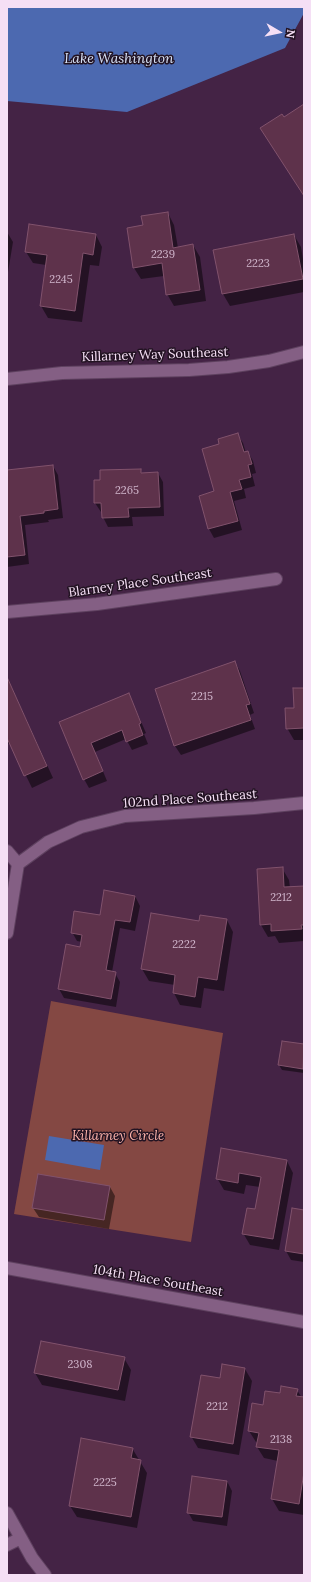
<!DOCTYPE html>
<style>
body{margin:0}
#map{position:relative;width:311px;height:1582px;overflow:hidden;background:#442345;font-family:Lora,serif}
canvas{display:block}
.frame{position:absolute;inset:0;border:8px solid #f5dff5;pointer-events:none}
.north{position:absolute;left:259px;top:12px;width:40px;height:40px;-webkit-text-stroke:3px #221322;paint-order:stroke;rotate:99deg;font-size:11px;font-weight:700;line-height:16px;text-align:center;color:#f5dff5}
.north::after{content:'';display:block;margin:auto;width:14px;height:18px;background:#f5dff5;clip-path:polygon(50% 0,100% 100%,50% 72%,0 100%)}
</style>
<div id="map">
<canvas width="311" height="1582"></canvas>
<div class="frame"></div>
<div class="north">N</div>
</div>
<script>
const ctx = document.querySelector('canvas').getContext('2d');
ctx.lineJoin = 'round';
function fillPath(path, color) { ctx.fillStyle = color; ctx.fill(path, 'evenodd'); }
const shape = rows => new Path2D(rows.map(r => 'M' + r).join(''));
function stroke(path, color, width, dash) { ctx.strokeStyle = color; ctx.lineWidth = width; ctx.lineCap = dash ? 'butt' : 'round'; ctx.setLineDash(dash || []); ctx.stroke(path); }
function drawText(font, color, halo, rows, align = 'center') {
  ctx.font = font + ' Lora,serif'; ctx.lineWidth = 3; ctx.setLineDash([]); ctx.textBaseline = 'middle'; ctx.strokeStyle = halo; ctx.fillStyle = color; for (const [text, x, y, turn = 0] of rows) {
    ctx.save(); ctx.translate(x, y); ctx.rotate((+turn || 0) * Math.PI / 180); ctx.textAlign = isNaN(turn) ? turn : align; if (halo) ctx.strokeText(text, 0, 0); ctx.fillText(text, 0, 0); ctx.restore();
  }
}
const green = shape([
 [51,1001,223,1033,191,1242,14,1214]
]);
const water = shape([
 [7,7,304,7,304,13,285,48,127,112,7,101],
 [49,1136,104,1145,100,1170,45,1160]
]);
const shadow = shape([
 [168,213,174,225,178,248,193,245,200,257,206,301,174,306,167,294,164,276,141,279,134,268,144,226],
 [7,232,13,242,7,278],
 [96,235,102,247,99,266,90,265,82,322,48,318,41,306,46,265,33,263,26,252],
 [294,235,301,247,304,265,304,292,230,306,223,294,215,250],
 [237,434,243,443,246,453,248,452,253,461,256,473,252,474,255,486,244,489,246,498,234,501,242,530,214,538,209,529,215,492,221,445],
 [53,466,58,475,63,518,48,520,49,522,25,525,29,564,7,567,7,471],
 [140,470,143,474,158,473,163,482,164,516,132,517,133,526,108,527,103,517,103,512,101,512,95,503,101,481],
 [235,662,240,671,254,713,250,715,255,729,181,755,175,746,156,690],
 [7,677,53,778,32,788,10,743,7,744],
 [304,689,304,740,294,740,287,728],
 [129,694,146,733,144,734,148,744,132,750,126,739,95,752,107,781,89,788,84,779,60,723],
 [282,868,289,880,290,888,304,887,304,941,279,943,275,936,268,937,261,925],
 [135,896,140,906,135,931,120,928,112,972,115,973,120,982,116,1007,64,998,59,989,67,945,81,948,82,942,77,941,72,932],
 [227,920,233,932,224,991,204,988,201,1008,180,1005,174,993,175,985,149,981,142,969,200,922],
 [283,1042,304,1045,304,1073,282,1070,279,1065],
 [287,1161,293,1173,279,1250,250,1245,243,1233,256,1210,260,1187,246,1185,244,1194,224,1190,217,1178],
 [110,1187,115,1196,109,1229,39,1217,33,1208],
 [304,1211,304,1262,291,1260,286,1251],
 [124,1358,131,1370,125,1401,42,1385,35,1373],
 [245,1369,252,1381,239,1455,198,1448,191,1436,221,1379],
 [297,1390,302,1398,304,1398,304,1515,279,1511,272,1499,278,1461,264,1458,257,1447,258,1443,256,1442,249,1431,264,1406,281,1394],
 [132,1448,147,1473,137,1528,77,1517,70,1506],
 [227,1481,232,1491,227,1526,193,1521,188,1512]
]);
const building = shape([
 [304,104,304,196,260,128,282,114,284,117,304,104],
 [168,212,173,248,193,244,200,290,166,295,162,263,133,268,127,228,143,225,141,216,168,212],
 [29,224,96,234,93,255,83,253,75,311,40,306,47,255,25,252,29,224],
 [294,234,303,279,222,294,213,250,294,234],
 [238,433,244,452,248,451,252,464,248,465,251,477,239,480,242,489,230,492,238,521,208,529,199,496,214,491,202,449,219,444,218,439,238,433],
 [53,465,58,509,44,511,44,513,20,516,25,555,7,557,7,470,53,465],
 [141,469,141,473,158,472,160,507,128,508,129,517,102,518,101,503,94,503,94,480,100,480,100,470,141,469],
 [235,661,250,704,246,705,251,720,174,746,155,689,235,661],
 [7,677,47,766,24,776,7,738,7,677],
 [293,688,304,688,304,728,286,729,285,708,294,708,293,688],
 [129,693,141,723,139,724,143,735,126,742,122,730,91,743,103,771,83,780,59,722,129,693],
 [283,867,284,887,304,886,304,925,301,925,302,929,271,931,271,924,260,925,257,869,283,867],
 [104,890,135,896,130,922,115,920,106,970,116,972,111,999,58,989,66,944,80,947,82,935,71,933,74,911,100,915,104,890],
 [151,913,199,921,200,915,227,919,217,980,198,977,195,997,173,993,175,975,141,969,151,913],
 [282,1041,304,1044,303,1069,278,1065,282,1041],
 [221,1148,287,1160,273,1239,242,1234,247,1208,255,1209,261,1177,239,1173,238,1183,216,1179,221,1148],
 [38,1174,110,1186,104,1220,32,1208,38,1174],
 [292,1208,304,1210,304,1254,285,1251,292,1208],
 [41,1341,125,1357,118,1390,34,1373,41,1341],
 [222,1364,245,1368,233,1444,190,1437,201,1375,220,1378,222,1364],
 [281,1386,298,1389,296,1396,304,1397,304,1472,299,1504,271,1499,279,1450,256,1447,259,1433,248,1431,252,1403,263,1405,265,1391,280,1393,281,1386],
 [81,1438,133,1448,131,1458,141,1460,131,1517,69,1506,81,1438],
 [192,1476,227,1481,222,1517,187,1513,192,1476]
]);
const minor = shape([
 [7,379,62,373,189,370,228,367,269,361,304,352],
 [7,612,97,604,276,579],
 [7,851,18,864],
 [18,864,48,842,81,827,125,816,254,808,304,803],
 [7,933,18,864],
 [7,1268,304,1322],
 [7,1513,32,1558,45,1575],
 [7,1545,21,1538]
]);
const numberNames = [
 ["2239",163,255],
 ["2223",258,264],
 ["2245",61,280],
 ["2265",127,491],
 ["2215",202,697],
 ["2212",281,898],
 ["2222",184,945],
 ["2308",80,1365],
 ["2212",217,1407],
 ["2138",281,1440],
 ["2225",105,1483]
];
const streetNames = [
 ["Killarney Way Southeast",155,355,-2],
 ["Blarney Place Southeast",140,583,-8],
 ["102nd Place Southeast",190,799,-4],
 ["104th Place Southeast",158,1281,10]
];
const parkNames = [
 ["Killarney Circle",118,1136]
];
const waterNames = [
 ["Lake Washington",119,59]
];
fillPath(green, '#844843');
fillPath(water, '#4c69b0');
fillPath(shadow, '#0007');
fillPath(building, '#5e324b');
stroke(building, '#81526c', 1);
stroke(minor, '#5e415f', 14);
stroke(minor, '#845f84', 12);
drawText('11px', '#cfb4ca', null, numberNames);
drawText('13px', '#f5dff5', '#221322', streetNames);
drawText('italic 13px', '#feb4ac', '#221322', parkNames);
drawText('italic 14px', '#d7e1f5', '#221322', waterNames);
</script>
